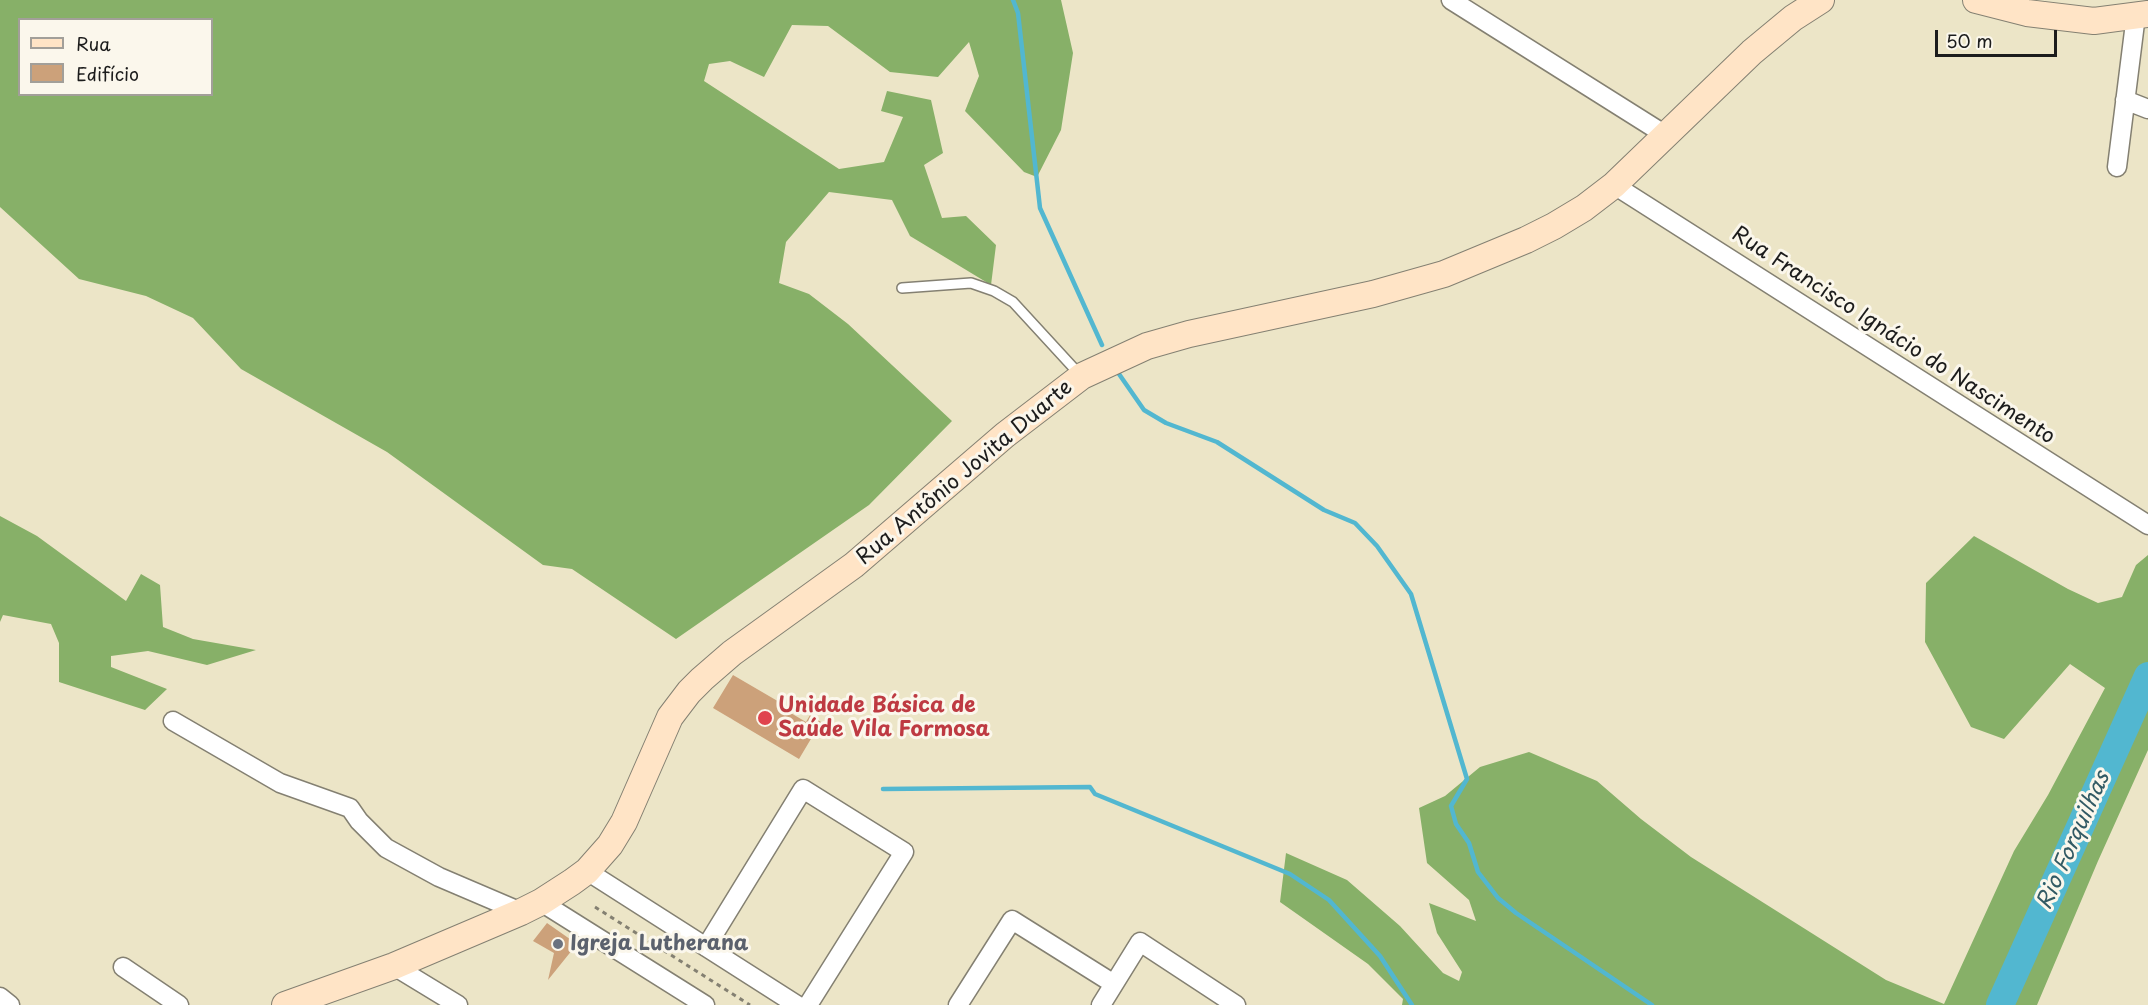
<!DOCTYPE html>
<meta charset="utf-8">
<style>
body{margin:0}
#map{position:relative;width:2148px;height:1005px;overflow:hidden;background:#ece5c7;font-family:"Playpen Sans",sans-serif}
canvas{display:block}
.legend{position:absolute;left:18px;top:18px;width:195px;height:78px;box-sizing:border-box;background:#fbf7ec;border:2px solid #a29f99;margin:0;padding:8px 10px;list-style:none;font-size:18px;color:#1c1c1c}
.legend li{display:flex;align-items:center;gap:12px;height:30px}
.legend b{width:30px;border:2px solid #a29f99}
.scale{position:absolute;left:1935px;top:30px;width:122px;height:27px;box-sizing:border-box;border:3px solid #1c1c1c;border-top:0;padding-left:8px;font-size:18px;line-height:21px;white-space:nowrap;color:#1c1c1c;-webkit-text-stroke:4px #fbf7ec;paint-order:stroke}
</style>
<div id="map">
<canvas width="2148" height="1005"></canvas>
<ul class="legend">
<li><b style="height:8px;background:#ffe4c6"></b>Rua</li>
<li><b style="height:16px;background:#cca17a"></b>Edifício</li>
</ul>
<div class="scale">50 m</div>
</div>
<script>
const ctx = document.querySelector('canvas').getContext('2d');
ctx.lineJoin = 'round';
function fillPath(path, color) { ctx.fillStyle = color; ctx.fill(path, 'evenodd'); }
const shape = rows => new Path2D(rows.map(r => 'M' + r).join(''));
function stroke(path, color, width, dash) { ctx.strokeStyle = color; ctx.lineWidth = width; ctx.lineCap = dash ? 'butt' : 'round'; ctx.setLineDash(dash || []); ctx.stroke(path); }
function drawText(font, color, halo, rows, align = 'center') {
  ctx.font = font + ' "Playpen Sans",sans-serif'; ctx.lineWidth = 6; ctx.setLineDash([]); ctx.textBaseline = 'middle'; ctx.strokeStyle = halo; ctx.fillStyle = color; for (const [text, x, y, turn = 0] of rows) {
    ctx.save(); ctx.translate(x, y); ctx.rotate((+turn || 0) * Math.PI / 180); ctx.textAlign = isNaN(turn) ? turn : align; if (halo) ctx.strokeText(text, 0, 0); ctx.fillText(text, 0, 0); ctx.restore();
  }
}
const forest = shape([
 [0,0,1061,0,1073,53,1061,130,1037,177,1024,172,965,111,979,76,969,42,938,77,890,72,828,26,792,25,764,77,730,61,709,64,704,81,839,169,884,162,903,117,881,111,887,91,931,100,943,153,924,165,942,218,966,216,996,245,991,285,910,236,892,200,829,192,786,242,779,283,809,294,848,324,952,421,869,505,676,639,572,569,543,565,387,452,241,369,193,318,146,296,79,279,0,207],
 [20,20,212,20,212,94,20,94],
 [0,516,37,536,126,601,141,574,160,585,163,627,193,639,256,650,207,665,148,651,111,656,111,667,167,689,145,710,59,682,59,643,51,624,3,615,0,622],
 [1974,536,2068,589,2098,603,2122,597,2136,565,2148,555,2148,750,2098,861,2037,1005,1402,1005,1403,999,1368,964,1280,902,1286,853,1347,880,1400,926,1443,973,1459,981,1462,972,1437,933,1429,903,1476,921,1469,900,1427,863,1419,808,1445,796,1480,767,1529,752,1597,781,1641,819,1691,857,1886,980,1944,1004,2014,851,2048,795,2105,688,2070,664,2004,739,1971,727,1925,642,1926,583]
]);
const stream = shape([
 [1013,0,1018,13,1040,208,1102,345],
 [1119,374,1144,410,1166,423,1217,442,1324,510,1355,523,1377,546,1411,594,1467,779,1451,806,1456,824,1469,843,1478,872,1498,898,1516,913,1652,1005],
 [883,789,1090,787,1095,794,1290,874,1329,900,1380,956,1412,1005]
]);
const river = shape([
 [2000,1005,2148,676]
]);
const building = shape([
 [733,675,781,703,779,706,806,722,810,715,821,722,799,759,713,708],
 [547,923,577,944,548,980,554,953,533,941]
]);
const path = shape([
 [595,907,750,1005]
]);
const service = shape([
 [902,288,971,283,994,291,1013,302,1081,376]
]);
const minor = shape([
 [1451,0,1667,136],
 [2125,100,2148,109],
 [2117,167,2136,15],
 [1614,185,2148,525],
 [173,721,280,783,350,808,359,821,386,848,439,877,521,912],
 [587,871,797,1005],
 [541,902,705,1005],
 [706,947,803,789,904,852,808,1005],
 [394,966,458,1005],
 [123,967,179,1005],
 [0,997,10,1005],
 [958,1005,1012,920,1114,984],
 [1101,1005,1140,942,1236,1005]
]);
const secondary = shape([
 [1976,0,2027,13,2094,21,2148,14],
 [285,1005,394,966,521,912,541,902,572,882,587,871,610,845,624,822,670,717,689,692,702,679,732,653,854,565,1005,435,1082,376,1147,346,1189,334,1373,294,1444,274,1526,240,1554,226,1584,208,1614,185,1752,52,1793,18,1821,0]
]);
const markers = [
 [765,718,8,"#e0444e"],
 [558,944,6,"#6b7280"]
];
const streetNames = [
 ["Rua Francisco Ignácio do Nascimento",1893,336,33],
 ["Rua Antônio Jovita Duarte",965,473,-40]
];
const healthNames = [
 ["Unidade Básica de",778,706],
 ["Saúde Vila Formosa",778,730]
];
const worshipNames = [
 ["Igreja Lutherana",570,944]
];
const waterNames = [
 ["Rio Forquilhas",2074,841,-66]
];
fillPath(forest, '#87b068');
stroke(stream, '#52b7d0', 4.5);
stroke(river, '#52b7d0', 28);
fillPath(building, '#cca17a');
stroke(service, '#848072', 12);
stroke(minor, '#848072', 21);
stroke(secondary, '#848072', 28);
stroke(path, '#848072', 3, [4.5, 4.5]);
stroke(service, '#fff', 9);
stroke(minor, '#fff', 18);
stroke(secondary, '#ffe4c6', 26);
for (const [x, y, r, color] of markers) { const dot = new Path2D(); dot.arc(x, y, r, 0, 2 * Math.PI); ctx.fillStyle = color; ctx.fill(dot); stroke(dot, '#fbf7ec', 2); }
drawText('21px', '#1c1c1c', '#fbf7ec', streetNames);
drawText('bold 21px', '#be3a42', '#fbf7ec', healthNames, 'left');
drawText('bold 21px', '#5b616d', '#fbf7ec', worshipNames, 'left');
drawText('italic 22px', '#325a64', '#fbf7ec', waterNames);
</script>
